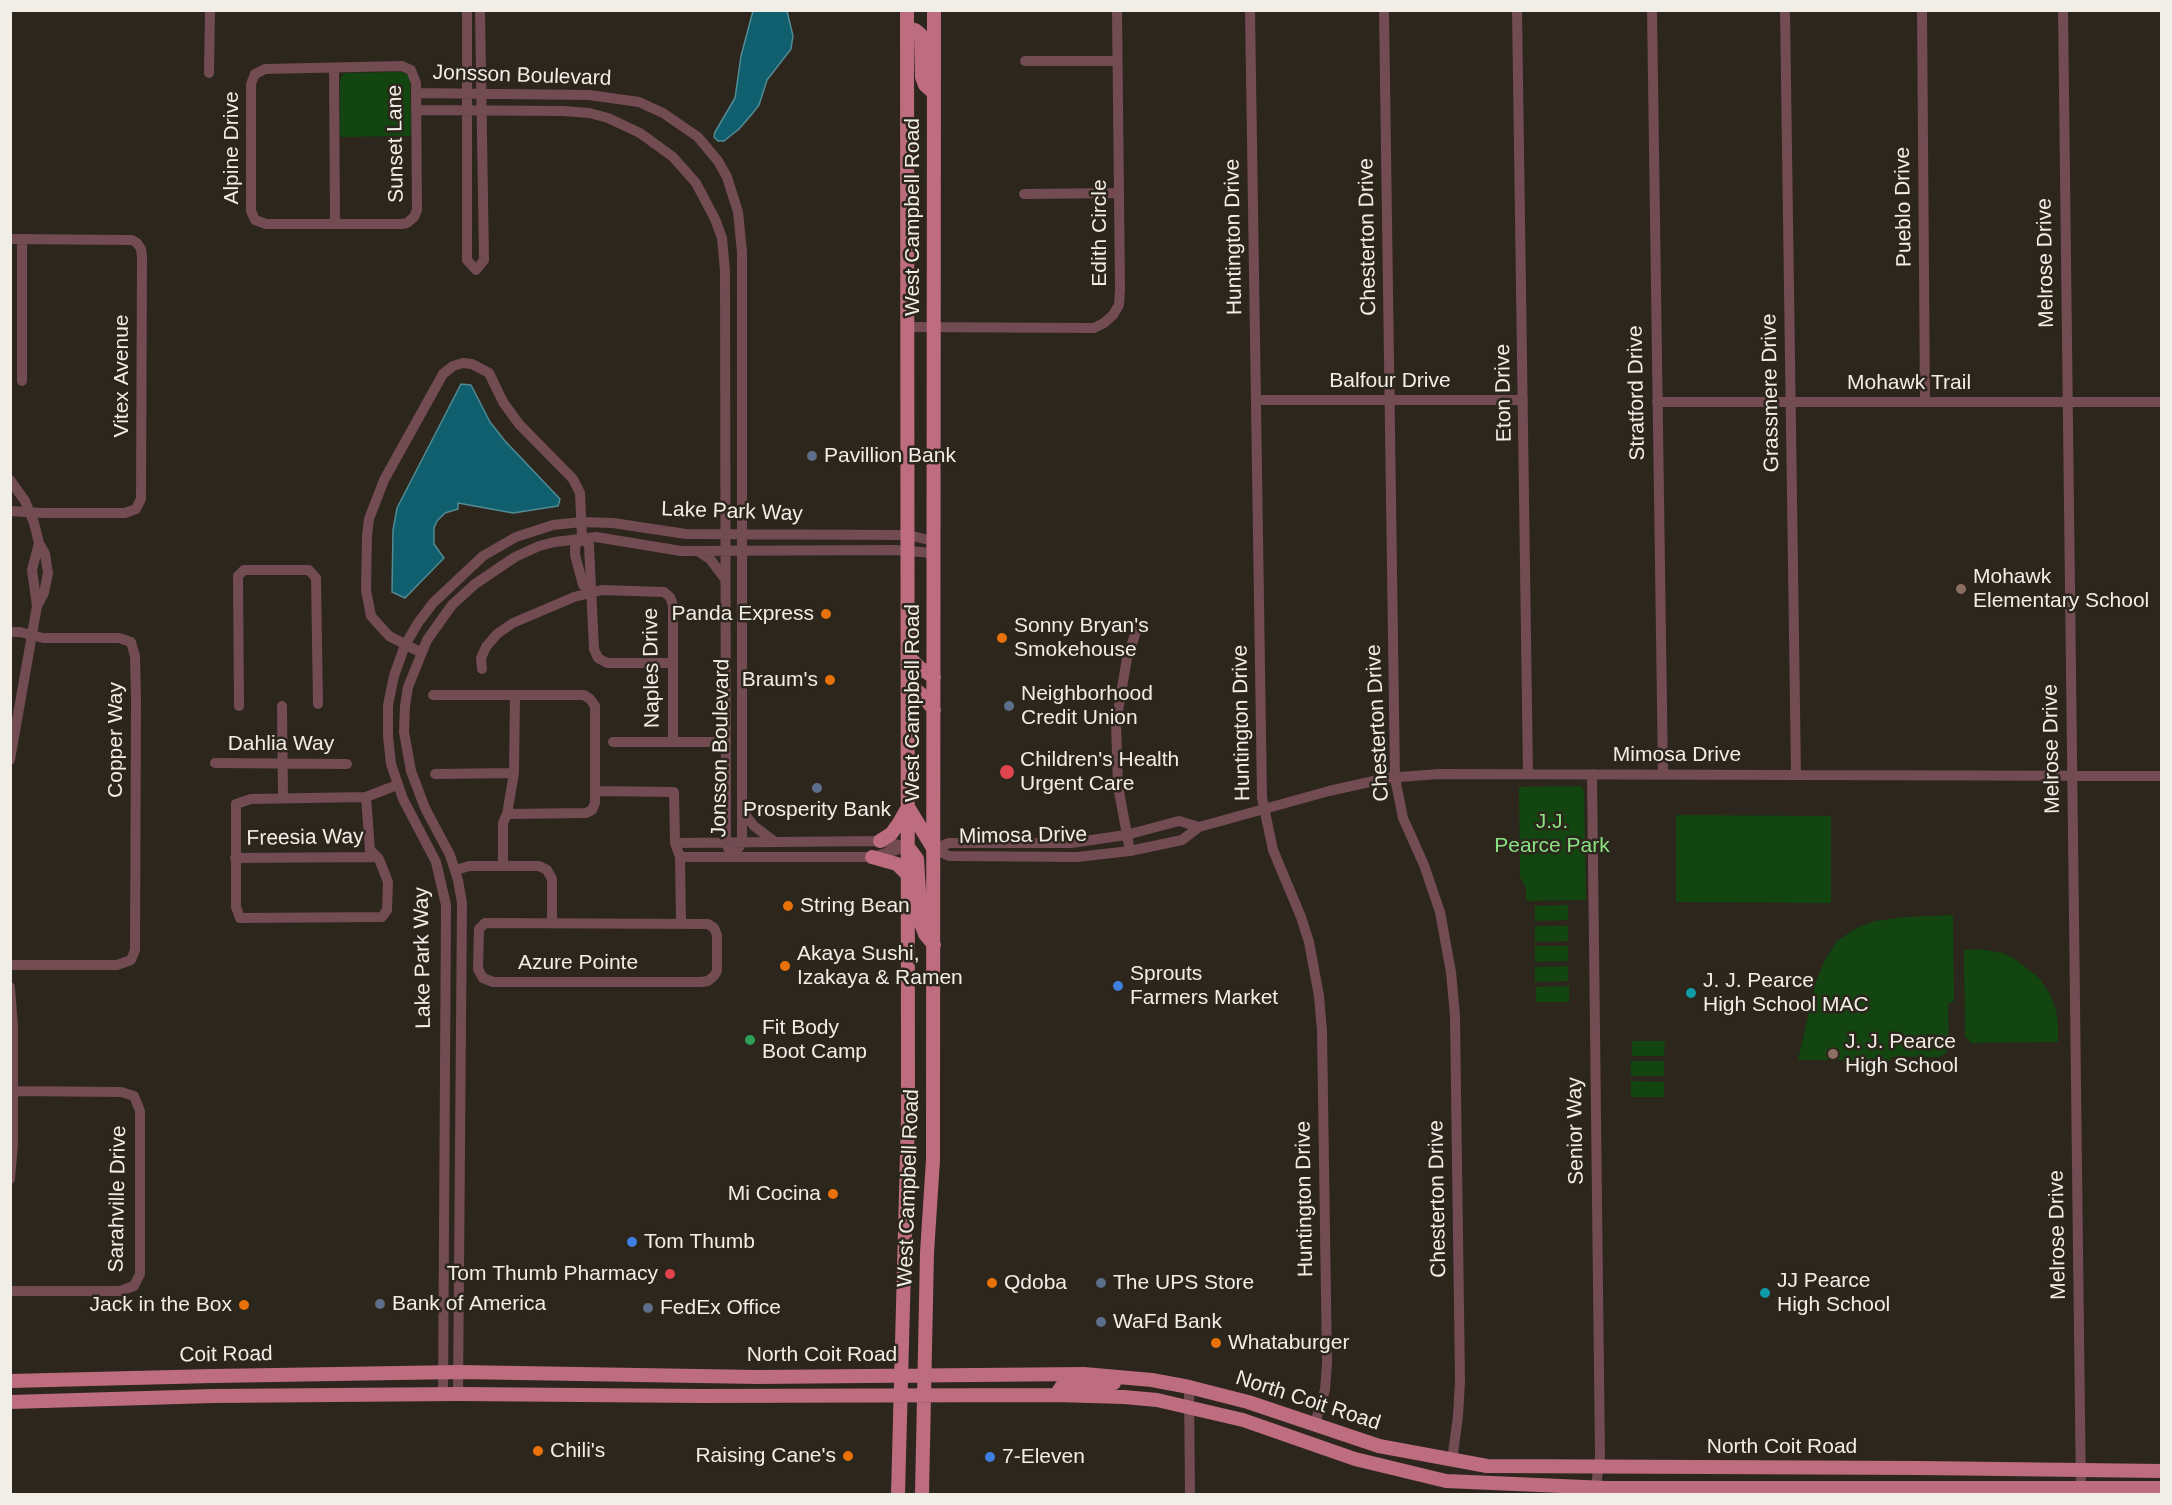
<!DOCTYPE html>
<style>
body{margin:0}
#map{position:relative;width:2172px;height:1505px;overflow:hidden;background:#2c261c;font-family:Arial,sans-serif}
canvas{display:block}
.frame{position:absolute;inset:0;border:12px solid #f1ede7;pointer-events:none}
</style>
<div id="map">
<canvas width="2172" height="1505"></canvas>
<div class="frame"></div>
</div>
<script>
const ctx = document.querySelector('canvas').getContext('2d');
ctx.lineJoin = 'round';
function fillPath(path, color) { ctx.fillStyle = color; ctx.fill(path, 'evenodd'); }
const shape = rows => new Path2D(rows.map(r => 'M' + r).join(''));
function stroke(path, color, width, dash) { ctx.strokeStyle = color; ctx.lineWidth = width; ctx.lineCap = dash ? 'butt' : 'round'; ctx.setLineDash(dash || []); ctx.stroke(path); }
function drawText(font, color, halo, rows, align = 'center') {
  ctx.font = font + ' Arial,sans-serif'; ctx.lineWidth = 5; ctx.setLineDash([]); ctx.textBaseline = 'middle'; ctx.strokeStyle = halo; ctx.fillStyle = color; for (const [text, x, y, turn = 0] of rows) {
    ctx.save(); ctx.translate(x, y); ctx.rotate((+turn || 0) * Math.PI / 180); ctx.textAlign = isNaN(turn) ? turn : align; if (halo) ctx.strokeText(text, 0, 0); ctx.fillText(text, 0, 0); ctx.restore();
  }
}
const green = shape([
 [402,72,408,75,410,80,411,136,340,137,340,80,344,73],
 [1581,786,1584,791,1586,900,1526,901,1526,888,1520,877,1519,787],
 [1676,815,1831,816,1831,903,1676,902],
 [1568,905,1568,920,1535,921,1535,906],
 [1953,915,1954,1001,1948,1004,1949,1046,1946,1053,1939,1057,1891,1057,1891,1060,1798,1060,1816,981,1826,958,1837,941,1858,927,1876,921,1905,917],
 [1535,926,1568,926,1568,941,1535,942],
 [1535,946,1568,946,1568,961,1535,962],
 [1980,949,2003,953,2015,959,2039,978,2050,994,2056,1010,2058,1024,2058,1042,1971,1043,1965,1036,1964,950],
 [1568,966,1568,981,1535,982,1535,967],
 [1569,986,1569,1002,1536,1002,1536,987],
 [1632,1041,1665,1041,1664,1056,1632,1056],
 [1631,1061,1664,1061,1664,1076,1631,1076],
 [1631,1081,1664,1082,1664,1097,1631,1097]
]);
const water = shape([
 [753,11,787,11,793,36,791,49,767,80,759,105,752,114,739,129,724,141,718,141,714,137,715,132,735,98,741,56,753,11],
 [461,384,471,385,490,422,505,441,560,499,558,506,513,513,458,503,458,509,445,513,437,521,434,528,434,544,444,558,405,598,392,592,393,530,397,508,461,384]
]);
const minor = shape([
 [467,10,467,260,476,270,484,260,480,10],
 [1250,10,1262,798,1273,850,1301,917,1309,942,1319,996,1322,1031,1327,1363,1325,1390,1315,1423],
 [1384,10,1395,778,1403,818,1424,865,1440,912,1451,972,1455,1016,1460,1381,1458,1416,1452,1461],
 [1517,10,1528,774],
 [1652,10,1663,774],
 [1785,10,1796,775],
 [1922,10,1925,402],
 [2063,10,2081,1494],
 [1025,61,1117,61],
 [402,66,411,70,416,83,417,210,414,217,407,223,402,224,266,224,255,220,251,211,251,84,255,74,265,69,402,66],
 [334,68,335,223],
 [209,73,210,10],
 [416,93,589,95,639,102,663,113,698,137,718,161,727,177,738,212,742,252,742,843,732,857],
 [416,110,563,111,589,113,608,118,640,133,673,157,696,183,715,219,722,238,725,271,726,843,732,857],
 [1024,194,1119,193],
 [10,239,132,240,137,243,141,249,142,257,141,499,136,509,125,513,43,513,10,511],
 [908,327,1094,328,1104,323,1113,315,1119,305,1120,289,1117,10],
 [22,381,22,239],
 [1256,400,1523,400],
 [1657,402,2162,402],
 [10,480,25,501,34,523,39,543,45,554,48,573,44,593,37,606,10,760],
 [582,538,589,545,594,649,598,658,607,663,673,663],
 [582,538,575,546,575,555,583,585,591,591],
 [698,551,710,559,725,579],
 [37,606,32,570,39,543],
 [10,632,20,632,43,638,119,638,131,642,135,656,136,700,135,950,131,960,117,965,10,965],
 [420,652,389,636,371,616,366,590,367,536,369,519,384,480,443,374,453,366,463,363,472,364,489,373,503,402,519,424,573,479,580,493,582,538],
 [482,669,481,658,486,647,497,634,513,623,574,597,602,590,664,592,670,597,673,605,673,742],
 [433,695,584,695,590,699,595,706,595,803,592,810,586,813,507,814],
 [239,706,238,576,244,570,309,570,316,578,318,704],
 [282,706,283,797],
 [613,742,726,742],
 [215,763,347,764],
 [435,774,514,773],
 [1592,774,1600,1456,1595,1494],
 [595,791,674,792,675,843,680,857,681,923],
 [366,797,370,850,379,859,388,882,387,910,382,917,240,918,236,907,236,804,251,799,366,797,397,785],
 [743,812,754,826,775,842],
 [675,843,880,841,908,847],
 [934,849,949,856,1077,857,1130,851,1182,840,1199,827,1329,791,1387,778,1439,774,2162,776],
 [934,849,949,843,1071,843,1126,835,1179,821,1199,827],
 [1130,851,1118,786,1116,723,1127,658,1136,632],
 [680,857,872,857,907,847],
 [235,858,376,857],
 [503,866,503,823,507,814,514,773,515,695],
 [456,870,469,866,539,866,547,870,552,879,552,923],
 [485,923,708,924,714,928,717,935,717,971,714,976,708,981,701,982,493,982,483,978,478,969,479,929,485,923],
 [10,987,13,1027,13,1144,10,1179],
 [10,1091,121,1092,134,1096,140,1111,140,1274,134,1286,120,1291,10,1291],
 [1189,1387,1190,1494],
 [443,1394,446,905,436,862,403,799,391,764,388,736,388,705,394,676,405,645,418,623,433,603,483,556,516,537,553,525,581,522,613,523,686,534,908,535,933,541],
 [458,1394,462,903,458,880,450,855,425,808,411,771,404,732,405,706,408,687,427,640,452,605,475,584,515,557,539,546,555,542,596,537,681,551,895,550,933,553]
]);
const major = shape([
 [908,30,915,30,921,35,922,77,925,85,934,93],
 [908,656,920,668,934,677],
 [908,685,914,688,922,695,934,710],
 [908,807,933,848],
 [880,841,891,834,899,823,907,809],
 [908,847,917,859,921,923,925,934,934,945],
 [872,857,897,864,908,875],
 [10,1381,213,1376,459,1372,758,1377,1084,1374,1152,1380,1189,1387,1248,1402,1379,1446,1487,1466,1921,1468,2162,1471],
 [1056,1395,1062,1386,1114,1383],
 [10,1402,213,1396,458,1394,702,1396,1056,1395,1124,1397,1157,1400,1243,1420,1355,1459,1446,1481,1607,1488,2162,1488],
 [898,1494,908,1117,907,10],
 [922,1494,927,1253,933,1160,933,1108,934,10]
]);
const markers = [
 [812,456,6,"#5c6f8a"],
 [1961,589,6,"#8d6e63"],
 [826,614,6,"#e8710a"],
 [1002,638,6,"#e8710a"],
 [830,680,6,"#e8710a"],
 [1009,706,6,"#5c6f8a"],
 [1007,772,8,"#e0444e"],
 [817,788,6,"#5c6f8a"],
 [788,906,6,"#e8710a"],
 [785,966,6,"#e8710a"],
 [1118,986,6,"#3f7fe0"],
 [1691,993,6,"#0f9aa8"],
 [750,1040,6,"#2e9e5b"],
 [1833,1054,6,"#8d6e63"],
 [833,1194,6,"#e8710a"],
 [632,1242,6,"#3f7fe0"],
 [670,1274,6,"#e0444e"],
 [992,1283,6,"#e8710a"],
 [1101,1283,6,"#5c6f8a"],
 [1765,1293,6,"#0f9aa8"],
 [380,1304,6,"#5c6f8a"],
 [244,1305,6,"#e8710a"],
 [648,1308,6,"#5c6f8a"],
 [1101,1322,6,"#5c6f8a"],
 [1216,1343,6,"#e8710a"],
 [538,1451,6,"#e8710a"],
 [848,1456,6,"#e8710a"],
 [990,1457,6,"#3f7fe0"]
];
const streetNames = [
 ["Jonsson Boulevard",522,76,2],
 ["Sunset Lane",396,144,-91],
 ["Alpine Drive",232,148,-90],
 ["Pueblo Drive",1904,207,-91],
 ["West Campbell Road",913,217,-90],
 ["Edith Circle",1100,233,-90],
 ["Huntington Drive",1234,237,-91],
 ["Chesterton Drive",1368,237,-91],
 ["Melrose Drive",2046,263,-91],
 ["Vitex Avenue",122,376,-90],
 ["Balfour Drive",1390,381],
 ["Mohawk Trail",1909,383],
 ["Eton Drive",1504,393,-91],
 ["Stratford Drive",1637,393,-91],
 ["Grassmere Drive",1771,393,-91],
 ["Lake Park Way",732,512,2],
 ["Naples Drive",652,668,-91],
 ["West Campbell Road",913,703,-90],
 ["Huntington Drive",1242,723,-91],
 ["Chesterton Drive",1378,723,-93],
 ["Copper Way",116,740,-90],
 ["Dahlia Way",281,744],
 ["Jonsson Boulevard",721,748,-89],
 ["Melrose Drive",2052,749,-91],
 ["Mimosa Drive",1677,755],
 ["Mimosa Drive",1023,836,-1],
 ["Freesia Way",305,838,-1],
 ["Lake Park Way",423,958,-91],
 ["Azure Pointe",578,963],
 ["Senior Way",1576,1131,-91],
 ["West Campbell Road",909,1188,-88],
 ["Sarahville Drive",118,1199,-89],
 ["Huntington Drive",1305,1199,-91],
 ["Chesterton Drive",1438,1199,-91],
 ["Melrose Drive",2058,1235,-91],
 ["Coit Road",226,1355,-1],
 ["North Coit Road",822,1355],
 ["North Coit Road",1308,1401,18],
 ["North Coit Road",1782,1447]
];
const poiNames = [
 ["Pavillion Bank",824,456],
 ["Mohawk",1973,577],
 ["Elementary School",1973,601],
 ["Panda Express",814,614,"right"],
 ["Sonny Bryan's",1014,626],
 ["Smokehouse",1014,650],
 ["Braum's",818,680,"right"],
 ["Neighborhood",1021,694],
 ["Credit Union",1021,718],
 ["Children's Health",1020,760],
 ["Urgent Care",1020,784],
 ["Prosperity Bank",817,810,"center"],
 ["String Bean",800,906],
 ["Akaya Sushi,",797,954],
 ["Izakaya & Ramen",797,978],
 ["Sprouts",1130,974],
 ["Farmers Market",1130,998],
 ["J. J. Pearce",1703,981],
 ["High School MAC",1703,1005],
 ["Fit Body",762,1028],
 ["Boot Camp",762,1052],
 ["J. J. Pearce",1845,1042],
 ["High School",1845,1066],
 ["Mi Cocina",821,1194,"right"],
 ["Tom Thumb",644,1242],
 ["Tom Thumb Pharmacy",658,1274,"right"],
 ["JJ Pearce",1777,1281],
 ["High School",1777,1305],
 ["Qdoba",1004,1283],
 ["The UPS Store",1113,1283],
 ["Bank of America",392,1304],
 ["Jack in the Box",232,1305,"right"],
 ["FedEx Office",660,1308],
 ["WaFd Bank",1113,1322],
 ["Whataburger",1228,1343],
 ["Chili's",550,1451],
 ["Raising Cane's",836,1456,"right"],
 ["7-Eleven",1002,1457]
];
const parkNames = [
 ["J.J.",1552,822],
 ["Pearce Park",1552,846]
];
fillPath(green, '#124510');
fillPath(water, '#0f5f6f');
stroke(water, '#538a93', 1.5);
stroke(minor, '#734b53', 10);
stroke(major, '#be6c7f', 14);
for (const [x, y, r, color] of markers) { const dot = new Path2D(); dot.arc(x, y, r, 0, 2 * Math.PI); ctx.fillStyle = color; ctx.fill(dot); stroke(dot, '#2c261c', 2); }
drawText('21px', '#f1ede7', '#2c261c', streetNames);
drawText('21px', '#f1ede7', '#2c261c', poiNames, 'left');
drawText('21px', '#8ae282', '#2c261c', parkNames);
</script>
